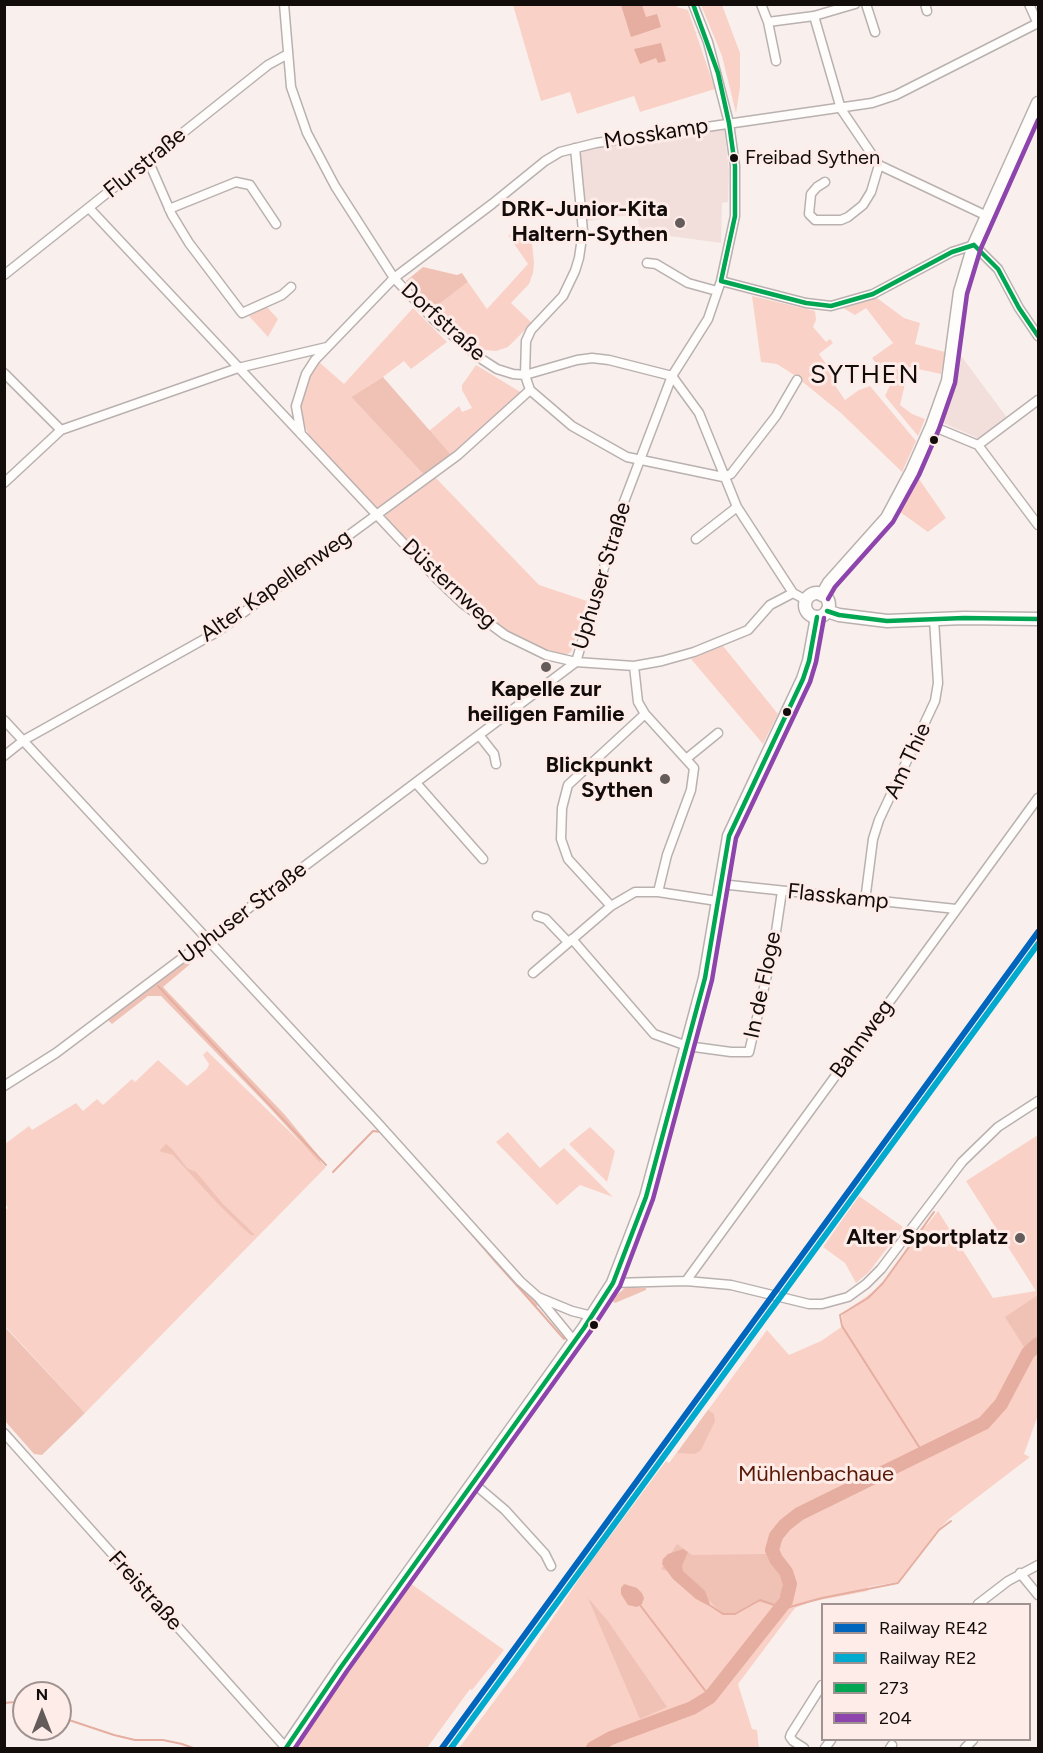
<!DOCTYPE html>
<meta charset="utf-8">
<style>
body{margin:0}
#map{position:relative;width:1043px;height:1753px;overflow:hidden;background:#f9f0ed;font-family:Figtree,sans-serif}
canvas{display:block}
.frame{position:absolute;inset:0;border:6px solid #120c0b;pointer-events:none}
.legend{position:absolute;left:821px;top:1603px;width:210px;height:138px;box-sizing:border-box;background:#feece8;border:2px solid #a09290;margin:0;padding:8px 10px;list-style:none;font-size:18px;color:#120c0b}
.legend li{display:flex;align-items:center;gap:12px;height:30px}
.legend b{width:30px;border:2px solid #a09290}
.north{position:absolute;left:12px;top:1681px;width:60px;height:60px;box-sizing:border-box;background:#feece8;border:2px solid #a09290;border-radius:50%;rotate:0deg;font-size:16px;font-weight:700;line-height:24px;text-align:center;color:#120c0b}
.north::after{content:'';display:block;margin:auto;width:21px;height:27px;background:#635c5a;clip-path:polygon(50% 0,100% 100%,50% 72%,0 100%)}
</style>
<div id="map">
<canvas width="1043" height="1753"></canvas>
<div class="frame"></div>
<ul class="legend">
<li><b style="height:8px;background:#0065bd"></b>Railway RE42</li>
<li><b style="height:8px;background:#00a9ce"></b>Railway RE2</li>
<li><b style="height:8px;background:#00a651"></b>273</li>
<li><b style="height:8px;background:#8e44ad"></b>204</li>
</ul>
<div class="north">N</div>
</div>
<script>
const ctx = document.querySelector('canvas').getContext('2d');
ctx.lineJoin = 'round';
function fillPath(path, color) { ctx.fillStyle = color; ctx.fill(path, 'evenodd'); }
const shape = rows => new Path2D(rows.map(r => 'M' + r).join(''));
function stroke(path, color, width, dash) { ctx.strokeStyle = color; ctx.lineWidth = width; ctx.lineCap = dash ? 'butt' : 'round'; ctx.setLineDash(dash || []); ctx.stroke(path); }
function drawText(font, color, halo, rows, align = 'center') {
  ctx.font = font + ' Figtree,sans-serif'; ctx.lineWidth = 6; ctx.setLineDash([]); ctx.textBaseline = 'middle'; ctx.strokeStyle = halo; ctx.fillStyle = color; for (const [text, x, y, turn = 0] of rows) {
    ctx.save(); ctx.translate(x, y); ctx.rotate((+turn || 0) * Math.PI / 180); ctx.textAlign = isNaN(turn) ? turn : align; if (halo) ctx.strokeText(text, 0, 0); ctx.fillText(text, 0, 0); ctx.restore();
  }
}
const built = shape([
 [724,126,729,172,728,202,722,203,721,243,640,232,637,214,586,221,580,155,584,149],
 [959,353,1008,419,980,439,943,423,956,379]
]);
const green = shape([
 [513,5,676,5,677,7,688,10,715,89,640,112,634,96,577,114,570,92,541,101],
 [701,5,722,5,740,53,740,87,736,113,722,56],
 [531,233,534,263,533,273,529,284,511,303,532,323,508,347,496,351,475,349,433,309,468,282,487,309,528,264,508,235],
 [752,296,815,311,816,320,813,327,826,342,830,339,833,343,819,354,836,378,832,381,845,400,859,390,870,386,916,441,902,472,841,413,794,375,777,364,761,362],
 [877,298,904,318,920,323,915,344,945,352,941,374,909,367,900,405,912,414,925,419,918,436,885,396,891,383,872,358,893,343,866,308,855,315,843,308],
 [267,307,278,319,268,337,249,316],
 [413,308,447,342,411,369,404,361,383,377,351,397,425,476,382,508,375,508,310,438,301,417,300,404,307,381,319,362,344,384],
 [476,365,522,393,452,456,429,431,459,406,462,412,472,408,462,390,462,385],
 [435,477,539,585,587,601,571,652,563,656,548,652,516,638,462,599,386,519,386,513],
 [919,479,946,518,928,532,900,512],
 [723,646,778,714,763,744,691,659],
 [207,1051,326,1167,85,1413,5,1326,4,1211,8,1208,5,1203,5,1144,29,1126,32,1130,76,1103,83,1111,97,1099,103,1105,132,1079,135,1082,158,1060,187,1086,207,1069,209,1064,203,1055],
 [590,1127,615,1151,607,1182,569,1144],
 [508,1132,540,1168,564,1148,613,1197,580,1185,557,1205,496,1142],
 [1038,1135,1038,1415,1024,1454,1030,1457,949,1519,938,1530,898,1582,868,1587,868,1591,810,1602,795,1608,738,1684,752,1729,757,1730,759,1748,459,1748,519,1668,590,1563,666,1461,669,1463,767,1330,789,1355,821,1341,843,1326,842,1316,844,1312,873,1292,884,1281,924,1226,927,1225,938,1211,993,1298,1036,1291,966,1181],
 [859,1196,903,1227,869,1272,856,1283,845,1263,823,1247],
 [410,1583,504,1650,472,1690,470,1689,427,1748,296,1748]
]);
const forest = shape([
 [423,267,457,275,462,273,468,282,433,309,406,281],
 [383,377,452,456,425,476,351,397],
 [206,947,207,950,163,987,285,1115,317,1154,322,1165,267,1105,161,996,148,996,112,1024,107,1019],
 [166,1144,173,1150,187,1168,196,1172,223,1204,255,1235,251,1235,244,1229,220,1206,173,1155,159,1151],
 [442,1196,526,1291,538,1305,535,1307,495,1263,440,1199],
 [626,1287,646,1288,646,1290,615,1303,611,1300],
 [1038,1295,1038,1337,1026,1350,1005,1317],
 [4,1326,85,1413,42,1455,34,1454,5,1421],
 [708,1410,714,1414,715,1421,701,1450,695,1454,677,1453],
 [677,1544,692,1555,766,1554,783,1581,781,1594,775,1606,757,1601,735,1613,723,1614,683,1576,661,1569],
 [588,1598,607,1620,667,1707,640,1719]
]);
const water = shape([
 [621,5,642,5,646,17,657,14,661,27,631,37],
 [661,43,666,61,658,63,656,58,640,64,634,49],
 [683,1549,688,1552,682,1566,683,1571,705,1591,711,1607,696,1599,673,1579,662,1564,663,1559,668,1554],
 [624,1584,637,1588,642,1593,644,1598,642,1604,637,1607,628,1605,621,1594,621,1588]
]);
const stream = shape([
 [158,986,326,1165],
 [333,1172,373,1131,382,1132],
 [465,1226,564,1339],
 [923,1453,842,1326,840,1315,868,1298,883,1283,934,1212],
 [640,1605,710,1697],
 [711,1606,723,1614,735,1614,760,1600,780,1607],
 [779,1610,822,1598,898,1583,939,1530,951,1521],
 [4,1703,15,1702,24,1704],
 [60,1717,114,1735,135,1740,163,1740,182,1744,193,1748]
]);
const river = shape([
 [593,1748,611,1738,692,1708,710,1697,786,1601,790,1584,786,1572,776,1559,772,1550,776,1536,785,1525,799,1514,984,1423,1001,1404,1028,1353,1038,1344]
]);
const street = shape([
 [284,4,291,87,307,133,335,186,394,278,436,322,483,360,497,369,513,374,525,375,577,360,592,358,609,360,672,376,699,413,737,507,793,593,806,600],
 [761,4,768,22,776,61],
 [866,4,875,32],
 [925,4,927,11],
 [1029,4,1038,24],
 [814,16,841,109,879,165,987,216],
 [768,22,814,16,855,4],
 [575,148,583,231,579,258,575,271,563,296,531,330,526,341,525,375,530,390,572,426,627,457,723,477,731,474,776,416,797,380],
 [148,160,172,215,189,243,242,313,282,295,291,287],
 [825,182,817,187,811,194,809,214,815,220,841,220,848,217,863,205,871,192,879,165],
 [89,208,437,579,462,603,505,635,546,655,576,662,634,666,662,661,694,652,748,630,770,605,793,593],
 [169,209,236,182,250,185,276,224],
 [647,263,656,264,688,283,717,291],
 [4,275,268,65,288,54],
 [721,281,806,303,831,306,873,294,952,252,974,245,998,269,1019,308,1038,336],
 [4,373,61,430,238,368,327,347],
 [932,426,978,445,1038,525],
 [301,434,296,406,306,374,315,360,394,278,492,204,545,161,560,152,596,143,872,103,896,95,1038,23],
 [978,445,1038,400],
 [4,483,61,430],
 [696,539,737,507],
 [634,666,638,702,645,714,694,768,691,790,667,855,658,892],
 [4,720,376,1121,520,1281,538,1297,574,1341],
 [479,735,494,754,496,764],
 [4,756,24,740,217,632,458,455,530,390],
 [686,759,718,733],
 [416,783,483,859],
 [720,884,956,909],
 [865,901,873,839,879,820,935,701,938,683,934,619],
 [611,906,568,859,561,839,562,808,568,785,645,714],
 [537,916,546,919,568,942],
 [572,939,654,1034,687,1046,731,1052,749,1052,774,945,782,891],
 [533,973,611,906,635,892,658,892,717,901],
 [4,1086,56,1053,576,662,622,507,672,376,708,319,721,281,735,216,735,166,729,123,708,42,693,4],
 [686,1281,1038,798],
 [613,1283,686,1281,731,1285,809,1304,822,1304,848,1297,866,1284,881,1269,962,1162,998,1127,1038,1101],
 [538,1297,572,1311,592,1316],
 [4,1433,286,1748],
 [472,1482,505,1510,545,1554,551,1566],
 [1020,1573,1038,1595],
 [978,1604,1008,1581,1038,1565],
 [804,1748,793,1741,790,1737,791,1734,822,1685],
 [825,1748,831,1740],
 [890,1748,892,1745],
 [965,1748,973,1740]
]);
const secondary = shape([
 '805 605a12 12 0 1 1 24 0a12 12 0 1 1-24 0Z',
 [822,595,829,583,887,518,912,471,932,426,948,381,960,292,974,245,1038,103],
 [827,611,839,615,887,621,964,618,1038,619],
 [286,1748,341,1667,584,1328,613,1283,646,1197,705,978,729,836,803,679,809,661,817,617]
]);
const bus1 = shape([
 [693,4,718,73,729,123,735,166,735,216,721,281],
 [974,245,998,269,1019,308,1038,336],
 [721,281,806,303,831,306,873,294,952,252,974,245],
 [827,611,839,615,887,621,964,618,1038,619],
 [286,1748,341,1667,584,1328,613,1283,646,1197,705,978,729,836,803,679,809,661,817,617]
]);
const bus2 = shape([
 [828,599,835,587,893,522,919,475,939,429,955,383,967,294,981,248,1038,120],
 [295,1748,347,1671,590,1332,620,1286,653,1199,712,980,736,838,810,682,816,662,824,618]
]);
const rail1 = shape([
 [442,1748,1038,932]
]);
const rail2 = shape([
 [451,1748,1038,944]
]);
const markers = [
 [734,158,5,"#120c0b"],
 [680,223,6,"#635c5a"],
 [934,440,5,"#120c0b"],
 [546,667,6,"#635c5a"],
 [787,712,5,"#120c0b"],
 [665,779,6,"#635c5a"],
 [1020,1238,6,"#635c5a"],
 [594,1325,5,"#120c0b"]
];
const busNames = [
 ["Freibad Sythen",745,158]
];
const streetNames = [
 ["Mosskamp",656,134,-9],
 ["Flurstraße",145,163,-39],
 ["Dorfstraße",443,322,42],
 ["Uphuser Straße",602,576,-73],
 ["Düsternweg",449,584,43],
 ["Alter Kapellenweg",276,586,-35],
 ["Am Thie",908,761,-65],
 ["Flasskamp",838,897,6],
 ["Uphuser Straße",243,913,-37],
 ["In de Floge",763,985,-78],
 ["Bahnweg",862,1039,-54],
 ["Freistraße",145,1591,48]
];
const poiNames = [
 ["DRK-Junior-Kita",668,210],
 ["Haltern-Sythen",668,235],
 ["Kapelle zur",546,690,"center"],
 ["heiligen Familie",546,715,"center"],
 ["Blickpunkt",653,766],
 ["Sythen",653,791],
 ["Alter Sportplatz",1008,1238]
];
const parkNames = [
 ["Mühlenbachaue",816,1475]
];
const quarterNames = [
 ["SYTHEN",865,375]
];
fillPath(built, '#f2dfdb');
fillPath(green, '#fad1c7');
fillPath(forest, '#f0c2b6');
fillPath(water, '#e5aea0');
stroke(stream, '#e5aea0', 2);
stroke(river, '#e5aea0', 14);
stroke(street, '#b9b1af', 11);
stroke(secondary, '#b9b1af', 15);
stroke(street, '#fefdfc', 8);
stroke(secondary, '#fefdfc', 12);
stroke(bus1, '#00a651', 4.5);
stroke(bus2, '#8e44ad', 4.5);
stroke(rail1, '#0065bd', 6);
stroke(rail2, '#00a9ce', 6);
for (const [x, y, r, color] of markers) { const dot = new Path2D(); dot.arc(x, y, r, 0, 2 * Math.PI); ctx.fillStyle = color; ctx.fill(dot); stroke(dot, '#feece8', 2); }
drawText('20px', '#120c0b', '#feece8', busNames, 'left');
drawText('22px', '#120c0b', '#feece8', streetNames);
drawText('bold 22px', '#120c0b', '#feece8', poiNames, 'right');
drawText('22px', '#5a1807', '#feece8', parkNames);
ctx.letterSpacing = '1.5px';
drawText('26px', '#120c0b', '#feece8', quarterNames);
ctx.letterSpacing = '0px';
</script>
